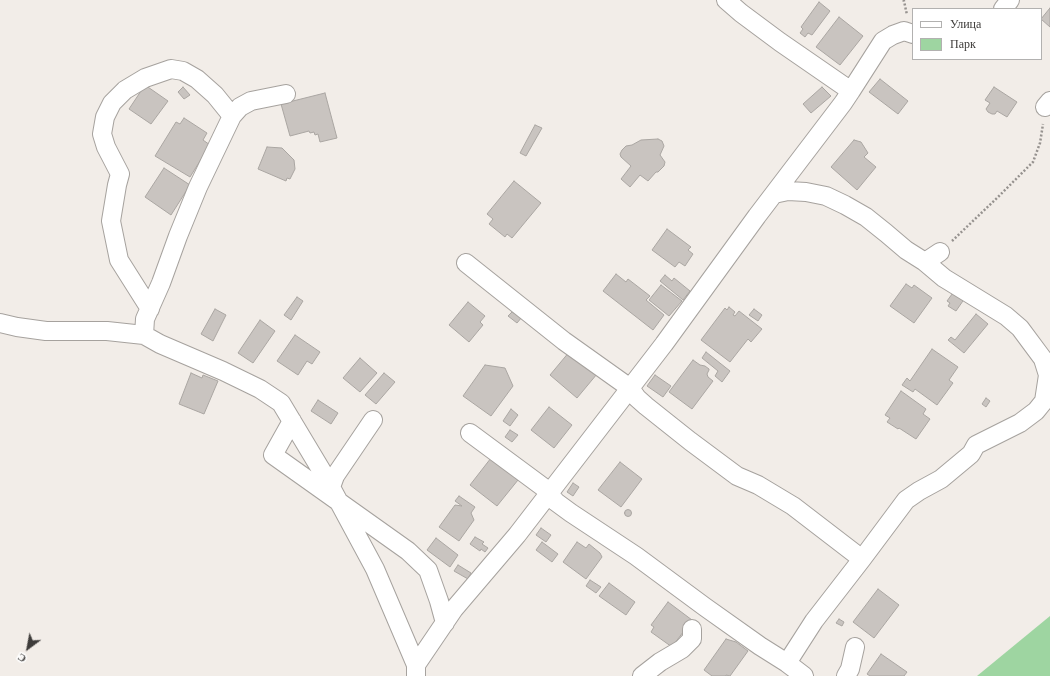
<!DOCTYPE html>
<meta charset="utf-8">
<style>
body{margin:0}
#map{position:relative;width:1050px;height:676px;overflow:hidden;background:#f2ede8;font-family:"Times New Roman",serif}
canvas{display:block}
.legend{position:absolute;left:912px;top:8px;width:130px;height:52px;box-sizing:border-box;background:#fff;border:1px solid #b2b1b0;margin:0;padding:5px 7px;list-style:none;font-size:12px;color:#3e3c3a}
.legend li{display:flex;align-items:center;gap:8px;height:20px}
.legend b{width:20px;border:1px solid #b2b1b0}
.north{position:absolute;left:8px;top:628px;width:40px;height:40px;-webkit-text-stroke:3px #fff;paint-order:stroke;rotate:212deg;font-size:11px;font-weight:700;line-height:16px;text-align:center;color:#3e3c3a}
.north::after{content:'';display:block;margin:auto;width:14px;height:18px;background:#3e3c3a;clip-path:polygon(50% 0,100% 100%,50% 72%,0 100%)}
</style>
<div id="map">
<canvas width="1050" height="676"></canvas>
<ul class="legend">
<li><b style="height:5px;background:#fff"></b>Улица</li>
<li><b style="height:11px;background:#9ed5a1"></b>Парк</li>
</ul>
<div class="north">С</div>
</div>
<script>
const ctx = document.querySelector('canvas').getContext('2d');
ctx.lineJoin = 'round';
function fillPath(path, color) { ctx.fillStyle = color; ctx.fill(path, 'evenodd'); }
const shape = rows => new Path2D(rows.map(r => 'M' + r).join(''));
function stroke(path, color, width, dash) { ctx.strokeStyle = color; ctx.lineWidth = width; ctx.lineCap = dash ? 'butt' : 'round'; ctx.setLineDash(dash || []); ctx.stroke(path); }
const green = shape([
 [1050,616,1050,676,977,676]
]);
const building = shape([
 [819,2,830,11,812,35,808,33,805,37,800,33,803,29,801,27,819,2],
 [1050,8,1050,27,1041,19,1050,8],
 [839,17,863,36,840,65,816,47,839,17],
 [880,79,908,101,898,114,869,92,880,79],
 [145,85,168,101,151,124,129,109,145,85],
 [183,87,190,95,184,99,178,92,183,87],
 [822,87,831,96,811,113,803,104,822,87],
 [994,87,1017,102,1007,117,997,111,995,114,992,114,988,112,986,109,990,103,985,100,994,87],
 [325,93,337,138,320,142,318,134,315,135,314,132,310,133,309,131,290,136,281,104,325,93],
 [184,118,207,133,203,140,210,145,190,177,155,156,176,122,180,124,184,118],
 [535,125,542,128,526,156,520,153,535,125],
 [658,139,662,141,664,146,660,155,665,162,664,166,658,172,656,172,648,181,640,175,630,187,621,179,631,166,621,157,620,154,622,150,626,146,632,145,641,140,658,139],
 [854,140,861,142,868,153,864,157,876,167,857,190,831,167,854,140],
 [267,147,282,148,294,160,295,169,290,179,287,178,286,181,258,169,267,147],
 [164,168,190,185,171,215,145,197,164,168],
 [514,181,541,203,512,238,507,234,505,237,489,224,493,219,487,214,514,181],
 [667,229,691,247,688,250,693,254,685,266,679,262,675,267,652,250,667,229],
 [616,274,626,282,628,279,650,296,646,300,664,315,653,330,603,291,616,274],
 [665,275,672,281,674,278,690,291,683,300,660,281,665,275],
 [906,284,912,288,914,285,932,298,914,323,890,306,906,284],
 [661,285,682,301,669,316,649,300,661,285],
 [955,290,965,298,956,311,948,306,950,303,947,301,955,290],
 [297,297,303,301,291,320,284,315,297,297],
 [468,302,485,316,480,322,483,325,469,342,449,325,468,302],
 [729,307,735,312,733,315,735,316,739,311,762,329,751,342,748,339,730,362,701,340,725,308,727,310,729,307],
 [215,309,226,315,213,341,201,334,215,309],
 [754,309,762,315,758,321,749,315,754,309],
 [512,312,514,313,515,312,522,317,517,323,508,316,512,312],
 [976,314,988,324,964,353,948,340,951,337,955,340,976,314],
 [260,320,275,331,253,363,238,353,260,320],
 [295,335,320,352,312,364,307,361,298,375,277,361,295,335],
 [932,349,958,367,949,380,953,383,937,405,915,389,913,392,902,385,907,378,910,381,932,349],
 [570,351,597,374,577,398,550,375,570,351],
 [706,352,730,371,722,382,715,376,718,371,702,358,706,352],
 [360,358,377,373,360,392,343,378,360,358],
 [693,360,700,365,705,366,709,369,709,370,707,374,708,377,713,381,692,409,669,392,693,360],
 [485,365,505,368,513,386,491,416,463,396,485,365],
 [191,373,202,378,203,375,218,381,204,414,179,404,191,373],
 [384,373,395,382,376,404,365,395,384,373],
 [655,375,671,386,663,397,647,386,655,375],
 [901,391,926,409,923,414,930,419,916,439,899,428,898,429,887,422,890,418,885,415,901,391],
 [986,398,990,401,986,407,982,404,986,398],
 [318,400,338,413,331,424,311,411,318,400],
 [549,407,572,425,554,448,531,430,549,407],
 [511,409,518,415,510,426,503,421,511,409],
 [510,430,518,435,512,442,505,437,510,430],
 [491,458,518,480,497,506,470,485,491,458],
 [620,462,642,479,621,507,598,490,620,462],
 [573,483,579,487,573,496,567,492,573,483],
 [459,496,475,507,471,513,474,520,459,541,439,527,455,505,462,506,455,501,459,496],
 '624.5 513a3.5 3.5 0 1 1 7 0a3.5 3.5 0 1 1-7 0Z',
 [541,528,551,535,546,542,536,535,541,528],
 [475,537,484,542,482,544,488,548,485,552,481,549,480,551,470,544,475,537],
 [436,538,458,555,450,567,427,550,436,538],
 [542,542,558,554,552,562,536,550,542,542],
 [577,542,586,548,589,544,600,553,602,557,586,579,563,562,577,542],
 [458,565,471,573,468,579,454,571,458,565],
 [590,580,601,587,596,593,586,586,590,580],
 [609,583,635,602,626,615,599,596,609,583],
 [878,589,899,605,874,638,853,622,878,589],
 [668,602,692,620,672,647,651,632,654,627,651,625,668,602],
 [839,619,844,622,842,626,836,623,839,619],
 [726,639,736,642,748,651,730,676,726,675,726,676,712,676,704,670,726,639],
 [881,654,907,672,904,676,870,676,867,674,881,654]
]);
const path = shape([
 [903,0,904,1,907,15],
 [952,241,997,198,1033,162,1040,143,1043,124]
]);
const minor = shape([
 [1003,9,1010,0],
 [851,91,883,41,893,35,904,31,913,34],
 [286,94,251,101,240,107,232,116,198,187,178,236,161,283,145,319,144,335,160,344,223,371,260,389,281,403,326,478,375,569,416,665,416,675],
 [1045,107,1050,101],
 [774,194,788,191,806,192,826,196,845,205,866,217,886,233,906,250,925,262,940,252],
 [466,263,564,341,630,388,637,398,646,406,690,441,737,476,758,485,793,506,862,559],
 [150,309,119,260,111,221,117,185,120,174,106,147,102,134,105,117,112,103,125,90,145,78,171,69,183,71,197,79,215,95,232,116],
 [0,323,17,327,46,331,107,331,144,335],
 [292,421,273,455,408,551,428,570,439,601,445,623],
 [470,433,543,487,556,502,571,513,636,556,705,607,760,646,787,663,804,676],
 [331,487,335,476,373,420],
 [787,663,814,621,862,559,906,500,919,491,941,479,971,454,976,445,1020,423,1036,411,1044,401,1048,375,1043,359,1020,328,1006,316,944,278,925,262],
 [416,665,454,609,517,535,664,344,757,216,843,103,851,91,780,42,741,13,726,0],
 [642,676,660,662,682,649,692,639,692,629],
 [846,676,850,669,855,647]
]);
fillPath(green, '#9ed5a1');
fillPath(building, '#c9c4c0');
stroke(building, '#aaa6a2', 1);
stroke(minor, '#a6a29e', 20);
stroke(path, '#96928f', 2.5, [2, 2]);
stroke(minor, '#fff', 18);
</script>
